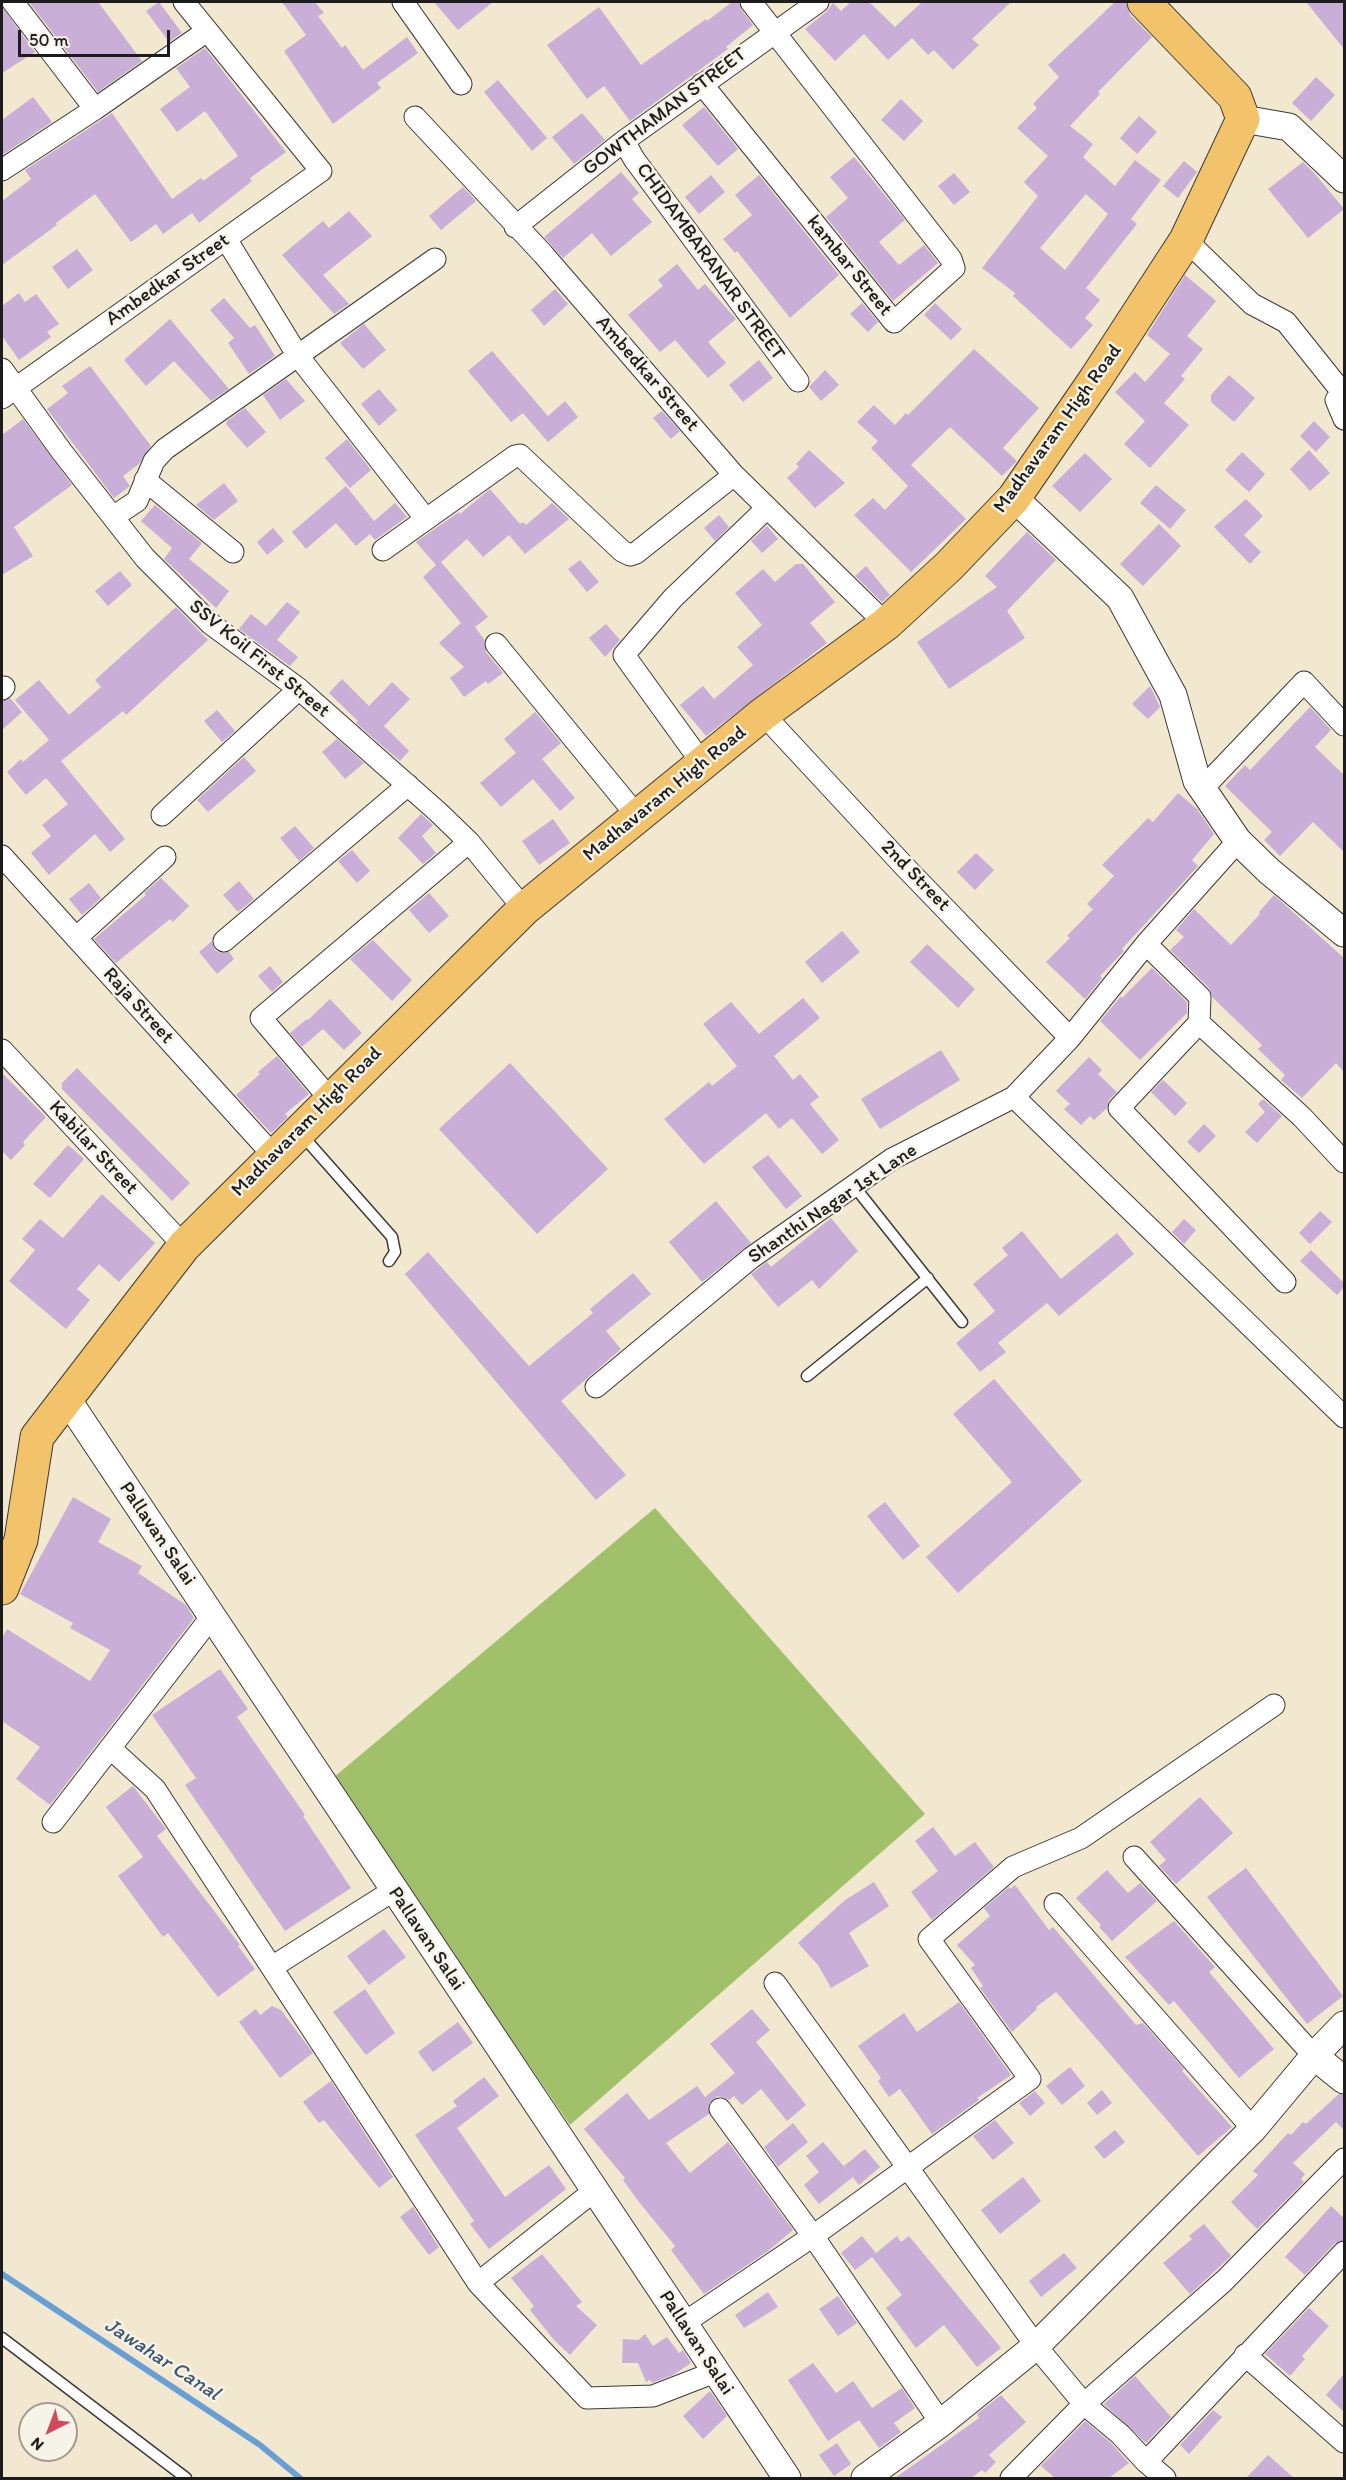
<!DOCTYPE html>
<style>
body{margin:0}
#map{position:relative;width:1346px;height:2480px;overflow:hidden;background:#f2e7cf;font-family:Itim,sans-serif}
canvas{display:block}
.frame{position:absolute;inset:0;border:3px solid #1c1c1c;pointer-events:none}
.north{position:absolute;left:18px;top:2402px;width:60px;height:60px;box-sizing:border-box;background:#f7f3e8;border:2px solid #9f9d96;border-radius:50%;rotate:222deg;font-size:16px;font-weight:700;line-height:24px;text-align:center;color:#1c1c1c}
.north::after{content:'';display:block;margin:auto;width:21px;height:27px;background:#d1495b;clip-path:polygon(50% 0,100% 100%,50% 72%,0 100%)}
.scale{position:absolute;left:18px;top:30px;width:152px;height:27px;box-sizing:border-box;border:3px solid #1c1c1c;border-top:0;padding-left:8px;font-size:18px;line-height:21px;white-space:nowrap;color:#1c1c1c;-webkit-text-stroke:4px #f7f3e8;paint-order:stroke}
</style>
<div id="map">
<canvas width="1346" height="2480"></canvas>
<div class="frame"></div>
<div class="north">N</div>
<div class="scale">50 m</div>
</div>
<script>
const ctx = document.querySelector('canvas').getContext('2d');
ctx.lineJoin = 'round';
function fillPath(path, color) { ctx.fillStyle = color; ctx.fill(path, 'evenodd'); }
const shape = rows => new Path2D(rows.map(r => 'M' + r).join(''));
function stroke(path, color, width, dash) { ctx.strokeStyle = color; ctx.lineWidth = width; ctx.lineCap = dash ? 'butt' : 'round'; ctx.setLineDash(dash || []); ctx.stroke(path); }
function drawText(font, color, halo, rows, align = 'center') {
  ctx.font = font + ' Itim,sans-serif'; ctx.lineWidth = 5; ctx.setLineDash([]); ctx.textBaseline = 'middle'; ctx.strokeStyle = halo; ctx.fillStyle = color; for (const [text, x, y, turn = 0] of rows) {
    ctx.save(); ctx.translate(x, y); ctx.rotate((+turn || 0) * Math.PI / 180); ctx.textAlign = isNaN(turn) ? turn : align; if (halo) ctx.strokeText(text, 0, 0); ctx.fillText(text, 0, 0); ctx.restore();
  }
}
const green = shape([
 [655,1508,925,1814,570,2125,333,1778]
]);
const stream = shape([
 [2,2274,260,2445,300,2478]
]);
const building = shape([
 [29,2,98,2,142,61,98,92],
 [159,2,182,33,169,42,146,11],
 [282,2,315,2,324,13,318,16,342,48,345,45,363,70,407,37,418,53,377,83,381,88,333,124,284,51,306,35],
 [434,2,493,2,458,30],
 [732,2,739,2,741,9,753,25,726,47,728,49,630,121,604,86,587,99,547,45,599,7,641,65,706,19,707,21],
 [851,2,869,2,895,27,922,2,1011,2,972,39,979,45,953,70,934,50,928,55,912,38,888,60,864,34,835,61,805,29,826,12,833,3,841,11],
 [1115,2,1126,2,1130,15,1152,37,1098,92,1100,94,1070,126,1093,144,1083,157,1115,186,1135,160,1161,180,1131,219,1137,224,1086,288,1100,300,1085,318,1093,325,1071,349,1013,296,1015,293,982,268,1038,196,1024,182,1048,156,1017,128,1037,108,1033,104,1059,77,1048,65],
 [1086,194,1108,214,1065,270,1040,248],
 [1306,2,1344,2,1344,49],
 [2,7,35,52,2,73],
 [205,48,286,152,250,178,252,181,199,223,192,213,163,234,156,224,131,242,95,194,56,223,57,225,2,265,2,201,31,179,25,170,112,113,172,199,201,178,203,181,238,156,205,111,177,132,160,109,190,87,176,68],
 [1316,77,1335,95,1311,121,1292,103],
 [498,80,547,138,532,151,484,92],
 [33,97,52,122,2,155,2,120],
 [901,99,923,121,904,141,881,120],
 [704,107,738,149,718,166,682,125],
 [582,113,605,140,574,164,552,137],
 [1139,116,1157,132,1137,154,1120,138],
 [854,157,905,220,879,242,899,265,924,245,938,263,893,301,826,217,848,198,830,177],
 [1184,161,1197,172,1178,198,1163,186],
 [1303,162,1316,175,1344,209,1308,238,1268,189],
 [621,172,639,193,632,199,652,222,611,256,592,233,563,258,544,237],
 [954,173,970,192,954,205,938,186],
 [711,175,725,192,699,214,685,197],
 [759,175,839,275,790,318,737,251,735,253,723,239,752,215,735,195],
 [463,187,476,201,441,230,429,216],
 [349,211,372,236,323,275,349,304,334,314,282,255,323,221,329,228],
 [77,249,93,270,68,289,52,267],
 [677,264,698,290,705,284,736,319,708,342,726,363,708,378,675,340,660,352,628,315,663,286,658,280],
 [1185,275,1216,301,1187,336,1203,349,1181,376,1185,379,1164,403,1189,425,1150,468,1124,444,1145,421,1115,392,1135,372,1145,382,1170,354,1147,335],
 [555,289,568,304,544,326,531,310],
 [19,293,25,302,36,294,59,324,47,332,51,337,19,360,2,336,2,306],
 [224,298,250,328,255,325,275,356,249,374,228,343,234,338,210,310],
 [862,303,878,322,868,332,850,314],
 [935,303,962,329,951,340,924,315],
 [170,319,229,389,211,401,174,361,146,386,124,360],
 [364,324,386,350,363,369,340,343],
 [974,349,1039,408,1003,448,1017,461,1002,476,950,427,911,465,966,519,911,572,854,515,873,498,885,510,908,486,871,448,878,441,857,422,874,405,895,425,906,413,908,415],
 [492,351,548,416,565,401,578,417,548,442,523,413,511,422,468,371],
 [759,360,773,378,743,402,729,385],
 [90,366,151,446,139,464,123,476,130,486,114,498,47,409,68,393,62,386],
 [825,370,839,385,821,401,809,387],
 [1229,375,1255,398,1234,422,1211,402,1211,395],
 [286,379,305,401,280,420,263,395],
 [379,389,397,410,379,426,361,404],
 [245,408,266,432,247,448,226,424,227,421],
 [662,411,680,431,671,439,653,418],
 [23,419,72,485,14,527,33,556,2,575,2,435],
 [1314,421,1330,437,1316,452,1300,436],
 [347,439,371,470,350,488,325,458],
 [809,450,845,483,815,508,787,478,799,467,796,464],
 [1309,450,1330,473,1310,491,1290,469],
 [1242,452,1265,474,1249,492,1225,470],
 [1085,453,1112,479,1080,512,1052,486],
 [224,483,238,501,214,520,196,505],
 [1156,485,1186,510,1170,529,1140,503],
 [346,486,374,521,395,503,407,517,375,540,370,534,356,546,336,523,306,549,292,532],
 [490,489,520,524,523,522,526,525,552,503,569,519,525,554,509,535,483,557,467,539,441,562,488,617,475,627,484,639,486,652,503,673,488,684,486,681,464,697,450,678,464,667,439,643,461,623,423,577,436,565,416,542,459,512,460,514],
 [1246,499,1263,516,1244,535,1261,552,1250,564,1214,527],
 [155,505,202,543,189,559,229,591,216,608,164,559,172,548,141,521],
 [719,515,729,527,715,541,704,528],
 [1159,524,1181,546,1143,586,1120,564],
 [767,526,778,539,762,553,751,541],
 [273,528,284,541,267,555,257,542],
 [1027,532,1056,560,1007,611,1025,638,949,689,917,642,997,587,985,576],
 [580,560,599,582,587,592,568,569],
 [796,564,803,564,835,602,810,623,827,643,706,736,680,705,703,686,714,699,753,665,737,647,762,625,735,593,763,569,775,582],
 [866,566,890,595,882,602,855,576],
 [120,571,132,585,108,606,95,591],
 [287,602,300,612,277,640,298,657,290,666,239,629,251,614,266,626],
 [176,607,208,640,126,715,123,711,61,761,125,839,110,852,95,834,49,875,31,853,51,836,42,825,68,804,46,778,26,795,7,772,21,759,23,762,49,740,15,700,39,680,69,715,101,687,95,680],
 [606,624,620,640,605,657,589,638],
 [342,679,369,706,392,682,410,699,384,726,409,751,400,761,356,723,358,721,329,693],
 [1150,686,1160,707,1148,719,1132,704],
 [10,698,22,712,2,730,2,701],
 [1310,707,1331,730,1315,747,1344,775,1344,852,1313,822,1280,856,1264,840,1272,832,1225,786,1245,765,1250,770],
 [217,710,235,731,222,742,204,721],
 [535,712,561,743,542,759,575,798,560,811,533,779,501,807,480,783,516,753,504,739],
 [337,739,364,763,345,779,322,752],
 [244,757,256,771,208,812,197,800],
 [1178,793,1197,809,1214,834,1192,860,1198,866,1122,949,1124,951,1100,976,1102,978,1085,999,1046,962,1070,938,1067,936,1093,909,1087,904,1114,876,1102,865,1148,818,1153,822],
 [421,814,433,825,422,836,436,853,423,864,398,838],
 [553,819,570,843,539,865,522,841],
 [295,826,314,848,299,861,280,838],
 [352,850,370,871,357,883,338,861],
 [976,853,994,870,975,890,957,872],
 [161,878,189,906,173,922,170,919,116,963,94,939,146,895,144,893],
 [239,881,254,899,238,912,223,895],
 [89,883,101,898,82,915,69,899],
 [429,893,449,916,429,933,409,910],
 [1274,895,1344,958,1344,1072,1336,1063,1302,1098,1281,1080,1285,1075,1258,1049,1262,1045,1213,998,1209,988,1170,950,1184,937,1176,930,1194,909,1231,945,1260,914,1259,912],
 [842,931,860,952,822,983,805,962],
 [373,940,412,980,392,1001,350,959],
 [212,941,215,950,220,953,229,952,234,959,217,974,199,952],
 [927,944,975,989,958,1008,910,962],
 [270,966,283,982,272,992,258,976],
 [1152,968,1187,1002,1187,1013,1140,1060,1100,1021,1121,996,1122,998],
 [803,998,820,1018,774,1056,793,1080,800,1074,819,1097,810,1104,839,1140,822,1154,792,1118,779,1129,766,1113,704,1164,664,1119,709,1082,712,1086,737,1066,703,1024,731,1002,759,1034],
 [330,999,362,1033,344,1050,323,1029,302,1047,290,1033,307,1019,308,1020],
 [941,1050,960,1080,880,1129,861,1099],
 [277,1056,309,1094,285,1114,288,1117,271,1133,236,1095,260,1074,258,1072],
 [1089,1057,1102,1070,1098,1074,1117,1092,1109,1100,1107,1108,1094,1120,1090,1116,1081,1125,1064,1109,1070,1104,1056,1091],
 [510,1063,608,1169,537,1234,439,1129],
 [77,1068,190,1183,172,1201,62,1089,62,1083],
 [2,1073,46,1117,23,1142,25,1145,11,1160,2,1151],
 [1163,1080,1187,1103,1175,1116,1151,1092],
 [1263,1099,1282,1116,1257,1143,1245,1132,1265,1112,1258,1104],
 [1204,1124,1216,1136,1199,1153,1187,1142],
 [68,1145,84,1159,50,1198,33,1184],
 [768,1155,802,1196,786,1209,752,1167],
 [102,1194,155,1243,119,1282,99,1264,77,1289,90,1300,66,1329,9,1281,35,1250,22,1239,40,1219,63,1238],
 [716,1201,751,1243,702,1282,669,1242],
 [1320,1211,1332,1222,1310,1244,1299,1233],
 [831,1218,858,1251,819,1289,812,1280,778,1307,751,1274,767,1262,771,1267],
 [1184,1219,1196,1230,1184,1244,1172,1232],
 [1022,1231,1061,1279,1117,1233,1134,1254,1059,1316,1047,1303,998,1343,1006,1352,980,1372,956,1343,995,1311,973,1284,1008,1255,1002,1248],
 [1311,1250,1344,1283,1344,1287,1337,1295,1300,1261],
 [428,1252,529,1366,593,1313,590,1309,633,1273,651,1294,606,1331,621,1349,561,1401,626,1475,596,1500,405,1274],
 [994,1379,1082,1481,958,1593,926,1557,1012,1482,953,1414],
 [73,1497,111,1519,98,1542,142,1566,138,1573,186,1605,194,1618,50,1805,16,1779,40,1747,2,1721,2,1638,7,1629,90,1681,110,1650,70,1628,73,1623,20,1594],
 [885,1502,920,1546,903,1560,867,1516],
 [220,1669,248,1709,237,1717,305,1815,303,1816,351,1888,285,1931,185,1785,196,1778,152,1715],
 [133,1786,166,1829,157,1836,240,1945,238,1946,255,1969,218,1997,168,1933,163,1937,118,1876,143,1857,106,1807],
 [1200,1797,1233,1833,1176,1884,1159,1866,1166,1860,1150,1842],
 [933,1827,955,1856,975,1842,994,1867,932,1920,911,1892,938,1871,915,1841],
 [1246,1868,1343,1996,1307,2024,1207,1897],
 [1107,1870,1128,1893,1140,1883,1157,1901,1112,1941,1099,1927,1101,1925,1076,1898],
 [874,1882,889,1906,849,1933,869,1966,831,1988,818,1965,798,1943,845,1900],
 [1015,1885,1049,1930,1053,1927,1136,2025,1143,2023,1184,2069,1182,2071,1232,2127,1198,2156,1056,1992,1036,2007,1037,2009,1012,2032,980,1988,983,1986,971,1968,975,1965,957,1945,990,1916,984,1908,1009,1887,1010,1889],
 [1174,1921,1215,1967,1209,1972,1274,2049,1239,2078,1174,2001,1169,2005,1125,1957],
 [384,1929,406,1957,369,1985,347,1956],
 [365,1989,395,2033,366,2055,333,2012],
 [959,2002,1011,2075,977,2098,979,2100,932,2134,900,2089,889,2097,878,2081,881,2078,858,2046,904,2013,917,2032],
 [272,2006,281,2010,313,2053,280,2078,239,2022,256,2009,260,2015],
 [752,2009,770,2030,756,2042,806,2105,787,2121,761,2089,742,2105,734,2096,729,2100,718,2096,709,2103,709,2114,666,2143,690,2173,728,2142,793,2230,768,2251,704,2294,671,2250,675,2246,639,2202,623,2180,625,2178,584,2129,627,2093,649,2120,697,2086,705,2097,735,2073,710,2044],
 [458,2022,473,2043,433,2072,418,2052],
 [1070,2067,1085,2086,1062,2105,1046,2086],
 [484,2077,499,2096,457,2128,505,2197,549,2165,566,2189,489,2249,470,2224,474,2221,415,2135,457,2106,453,2101],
 [331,2081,393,2177,379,2188,324,2120,319,2123,303,2102],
 [1102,2090,1112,2103,1097,2115,1087,2103],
 [1035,2091,1045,2103,1030,2116,1019,2103],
 [1339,2094,1344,2095,1344,2130,1336,2122,1293,2163,1305,2174,1301,2179,1304,2182,1257,2229,1231,2202,1258,2175,1253,2171,1288,2133,1291,2135,1303,2122,1306,2124],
 [995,2120,1014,2143,993,2160,973,2136],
 [793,2123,808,2142,778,2167,764,2147],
 [1115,2130,1125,2142,1104,2159,1094,2147],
 [823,2142,853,2177,819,2204,804,2185,819,2172,806,2156],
 [865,2149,880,2167,859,2185,844,2166],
 [1023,2177,1041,2201,1000,2234,981,2210],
 [1331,2206,1344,2218,1344,2240,1335,2243,1305,2275,1285,2257],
 [413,2207,439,2247,429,2255,400,2217],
 [1204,2224,1231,2256,1190,2294,1163,2263,1192,2239,1189,2236],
 [862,2236,876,2253,897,2236,901,2242,909,2236,1001,2348,977,2367,944,2325,916,2348,886,2308,902,2295,872,2257,855,2270,841,2253],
 [1064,2253,1077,2268,1041,2297,1029,2281],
 [542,2254,582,2302,576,2306,597,2325,570,2355,554,2340,530,2310,534,2306,511,2278],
 [768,2292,778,2307,744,2328,735,2315],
 [838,2296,857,2323,838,2336,819,2309],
 [1309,2308,1329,2326,1302,2356,1305,2359,1290,2376,1265,2354],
 [645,2334,653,2346,667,2337,679,2353,683,2350,691,2363,673,2375,652,2383,650,2380,646,2382,638,2363,622,2363,623,2339,638,2340],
 [813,2363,836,2393,853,2381,872,2408,902,2388,915,2408,894,2423,901,2432,879,2448,859,2420,828,2441,788,2380],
 [1344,2374,1344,2412,1326,2395],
 [1135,2376,1171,2417,1146,2443,1104,2404],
 [710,2391,727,2416,703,2439,683,2416],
 [1001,2395,1026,2422,989,2455,996,2462,985,2473,982,2470,971,2478,895,2478,979,2418,977,2414],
 [1213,2410,1222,2417,1189,2454,1180,2445],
 [1085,2421,1112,2444,1129,2463,1109,2478,1055,2478,1041,2466],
 [837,2443,851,2464,834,2476,819,2455],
 [1268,2455,1294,2478,1246,2478]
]);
const service = shape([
 [301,1134,392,1237,395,1252,389,1261],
 [854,1186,962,1322],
 [807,1376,928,1278],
 [2,2338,186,2478]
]);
const minor = shape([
 [13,2,95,109],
 [403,2,461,84],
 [702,84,894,322,954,268,951,259,751,2],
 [415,117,543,254,734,475,886,624],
 [624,141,634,159,798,381],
 [2,170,95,109,207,31],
 [515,227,624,141,818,2],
 [226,239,298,356,425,518],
 [1186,240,1252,304,1286,322,1342,392],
 [2,369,62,452,145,558,211,624,299,689,438,812,469,842,524,909],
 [1344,389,1336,400,1344,419],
 [2,398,321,171,184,2],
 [145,480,233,552],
 [113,517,137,501,154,461,165,449,435,259],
 [383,550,515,456,520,455,622,551,630,555,636,553,734,475],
 [496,644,638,817],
 [2,689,4,687],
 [763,714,905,867,1070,1038],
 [702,763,624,655,673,598,766,509],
 [1202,789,1304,682,1344,725],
 [162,815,299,689],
 [2,856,274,1156],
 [76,938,165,857],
 [224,941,408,785],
 [1146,944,1200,997,1199,1023,1119,1108,1285,1282],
 [1199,1023,1302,1117,1344,1162],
 [2,1050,184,1246],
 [1014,1097,1344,1417],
 [330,1099,261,1018,469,842],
 [596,1387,751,1258,892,1159,1014,1097,1070,1038,1146,944,1238,841],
 [110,1748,155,1789,478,2283,587,2398,653,2396,715,2372],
 [53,1822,212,1616],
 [1134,1857,1314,2056],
 [1055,1904,1253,2129],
 [272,1967,394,1890],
 [775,1983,1036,2346,1084,2404,1121,2435,1146,2462,1165,2478],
 [720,2109,813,2236,941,2423],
 [478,2283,594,2191],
 [684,2323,813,2236,1030,2079,929,1939,1013,1867,1081,1838,1274,1705],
 [1245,2355,1344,2442],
 [1146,2462,1344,2252],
 [1011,2478,1084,2404,1224,2281,1344,2159]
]);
const tertiary = shape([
 [1243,119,1289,127,1344,179],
 [1014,498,1120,598,1173,695,1197,781,1238,841,1269,871,1344,933],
 [67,1399,787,2478],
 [1314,2056,1344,2080],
 [865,2478,941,2423,1036,2346,1253,2129,1314,2056,1344,2025]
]);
const primary = shape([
 [2,1588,21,1540,37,1437,184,1246,524,909,763,714,886,624,949,566,1014,498,1095,380,1186,240,1243,119,1235,97,1144,2]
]);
const streetNames = [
 ["GOWTHAMAN STREET",665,112,-37],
 ["CHIDAMBARANAR STREET",710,262,54],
 ["kambar Street",849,266,51],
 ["Ambedkar Street",168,280,-35],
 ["Ambedkar Street",647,374,49],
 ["Madhavaram High Road",1058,429,-54],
 ["SSV Koil First Street",259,659,39],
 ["Madhavaram High Road",665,794,-39],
 ["2nd Street",915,876,46],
 ["Raja Street",138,1006,48],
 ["Madhavaram High Road",307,1122,-45],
 ["Kabilar Street",93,1148,47],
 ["Shanthi Nagar 1st Lane",833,1204,-34],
 ["Pallavan Salai",157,1534,56],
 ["Pallavan Salai",426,1939,56],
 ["Pallavan Salai",696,2343,57]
];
const waterNames = [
 ["Jawahar Canal",162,2360,33]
];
fillPath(green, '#a0c16a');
stroke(stream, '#689fd6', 6);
fillPath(building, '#c9aed8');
stroke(service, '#3c3a37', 13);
stroke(minor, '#3c3a37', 23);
stroke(tertiary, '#3c3a37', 29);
stroke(primary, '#3c3a37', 35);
stroke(service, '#fff', 10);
stroke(minor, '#fff', 21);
stroke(tertiary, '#fff', 27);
stroke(primary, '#f2c36a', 33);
drawText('20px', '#1c1c1c', '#f7f3e8', streetNames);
drawText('italic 21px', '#3e5770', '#f7f3e8', waterNames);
</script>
